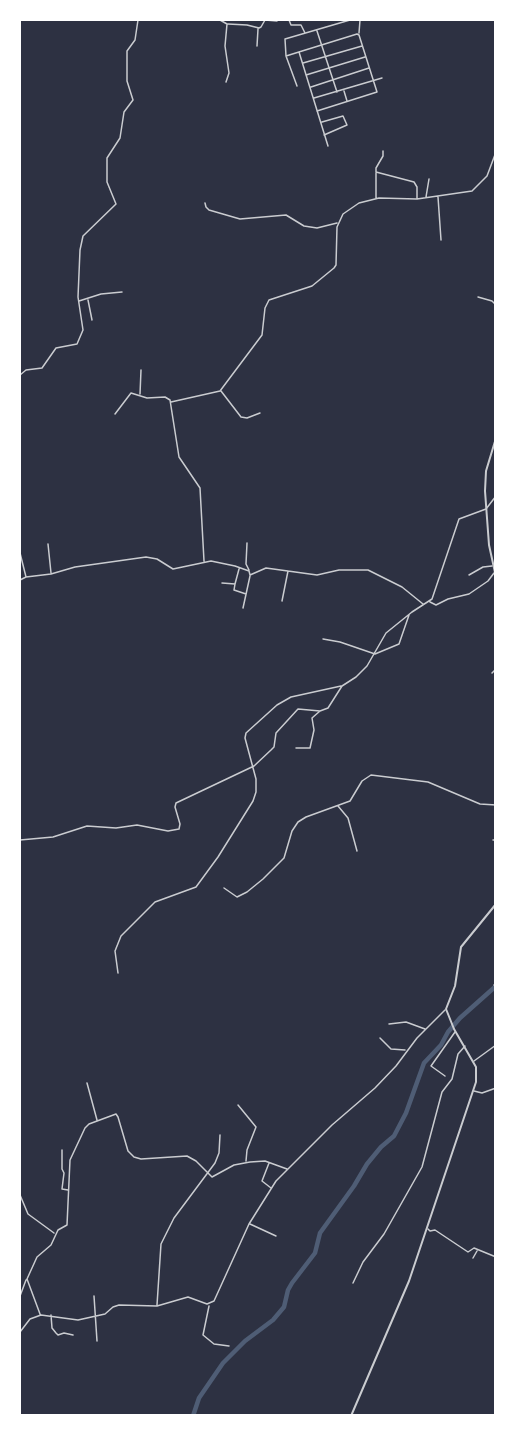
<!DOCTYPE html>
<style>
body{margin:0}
#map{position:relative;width:515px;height:1435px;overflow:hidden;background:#2d3142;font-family:"Titillium Web",sans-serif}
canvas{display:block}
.frame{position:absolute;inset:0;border:21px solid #fff;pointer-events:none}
</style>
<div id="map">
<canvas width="515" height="1435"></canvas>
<div class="frame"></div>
</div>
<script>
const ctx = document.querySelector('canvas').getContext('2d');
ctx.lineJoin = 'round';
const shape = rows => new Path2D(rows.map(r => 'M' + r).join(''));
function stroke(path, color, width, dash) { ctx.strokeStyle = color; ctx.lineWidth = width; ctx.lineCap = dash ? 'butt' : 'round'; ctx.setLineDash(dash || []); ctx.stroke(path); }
const river = shape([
 [193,1416,199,1398,223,1363,245,1341,273,1320,284,1307,288,1290,292,1283,315,1253,320,1233,354,1186,367,1164,381,1147,394,1136,406,1113,424,1063,441,1045,448,1032,460,1018,496,986]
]);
const minor = shape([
 [220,20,227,24,225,46,229,73,226,82],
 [289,20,291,25,301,25,305,33],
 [228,24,247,25,259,28,261,27,265,20,277,21],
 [317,31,337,92],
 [359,33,360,20],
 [257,46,258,29],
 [299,52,328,146],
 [286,56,357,34,359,35,377,92,317,111],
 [303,63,362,46],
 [306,75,365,57],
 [297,86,286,56,285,39,350,20],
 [311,87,369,68],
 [344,91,347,101],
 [314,98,382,78],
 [322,122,343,116,347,125,324,135],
 [383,151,383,156,376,168,376,172,414,182,417,187,417,198],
 [426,197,429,179],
 [438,197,441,240],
 [376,198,376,173],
 [205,203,206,207,209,210,240,219,286,215,304,226,317,228,337,223],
 [478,297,492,301,496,305],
 [88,300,92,320],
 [79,301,101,294,122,292],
 [20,375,26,370,42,368,56,348,77,344,83,330,78,297,80,250,83,236,116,204,107,182,107,158,120,138,124,112,133,100,127,81,127,51,135,40,138,20],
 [221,391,241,417,247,418,260,413],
 [140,394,141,370],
 [171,402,220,391,262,335,265,308,269,300,312,286,334,268,336,265,337,227,343,214,359,203,379,198,417,199,472,191,487,176,496,152],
 [115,414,131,393,147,398,165,397,170,400,179,457,200,488,204,561],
 [247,543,246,564,249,570],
 [48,544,51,573],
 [20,553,26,577,51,574,75,567,146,557,157,559,173,569,211,561,235,566,249,571,250,575,266,568,317,575,339,570,368,570,402,587,423,604],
 [469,575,483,567,492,566],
 [20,580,26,577],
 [222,583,235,584,239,569],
 [235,584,234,590,246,594],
 [282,601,288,571],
 [430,602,436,605,448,599,469,594,488,581,494,573],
 [243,608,250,576],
 [323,639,340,642,375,654,399,644,409,615],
 [492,673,496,669],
 [296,748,310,748,314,730,312,718,320,711],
 [338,806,348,818,357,851],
 [20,840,53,837,87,826,116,828,137,825,168,831,179,829,180,824,175,807,176,803,254,766,271,750,274,747,276,733,298,709,320,711,328,708,342,686,356,677,367,666,386,633,412,612,432,599,459,519,486,509,496,496],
 [493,840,496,840],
 [224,888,237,897,247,892,263,879,284,858,292,831,298,822,306,817,350,801,362,781,371,775,428,782,480,804,496,805],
 [118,973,115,951,121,936,155,902,196,887,218,857,253,801,256,792,256,779,245,738,246,733,277,705,291,697,341,686],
 [494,985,496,983],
 [389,1024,406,1022,425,1029],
 [380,1038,391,1049,405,1050],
 [474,1061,496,1045],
 [445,1076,431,1066,455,1032],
 [87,1083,97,1120],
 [474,1091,482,1093,496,1088],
 [238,1105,256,1127,247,1150,246,1161],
 [62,1150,62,1169,64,1173,62,1189,68,1190],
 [269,1163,262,1181,271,1188],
 [20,1195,28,1214,54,1233],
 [250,1224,276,1236],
 [428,1229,430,1231,435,1230,468,1252,474,1248,496,1257],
 [473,1258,477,1251],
 [353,1283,363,1262,384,1234,422,1167,442,1092,452,1079,458,1054,465,1046],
 [20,1296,26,1280],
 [94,1296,97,1341],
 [157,1305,161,1244,174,1218,215,1163,219,1153,220,1135],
 [209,1306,203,1335,214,1344,229,1346],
 [40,1314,27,1279,37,1257,51,1245,58,1230,67,1225,70,1160,85,1128,89,1124,116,1114,118,1117,128,1151,134,1157,141,1159,187,1156,196,1161,212,1177,234,1165,250,1162,265,1161,287,1169],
 [51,1315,52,1328,56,1333,58,1335,64,1333,73,1335],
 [20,1332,30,1319,41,1315,78,1320,105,1314,113,1307,119,1305,157,1306,188,1297,207,1304,214,1301,249,1224,276,1181,332,1125,375,1088,396,1066,417,1038,445,1010]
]);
const tertiary = shape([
 [496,438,486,471,485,491,489,545,496,577],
 [351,1416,409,1281,476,1082,476,1067,454,1029,446,1009,455,986,461,947,496,904]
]);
stroke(river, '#4f5d75', 4.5);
stroke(minor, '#caccd0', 1.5);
stroke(tertiary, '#caccd0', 2);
</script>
